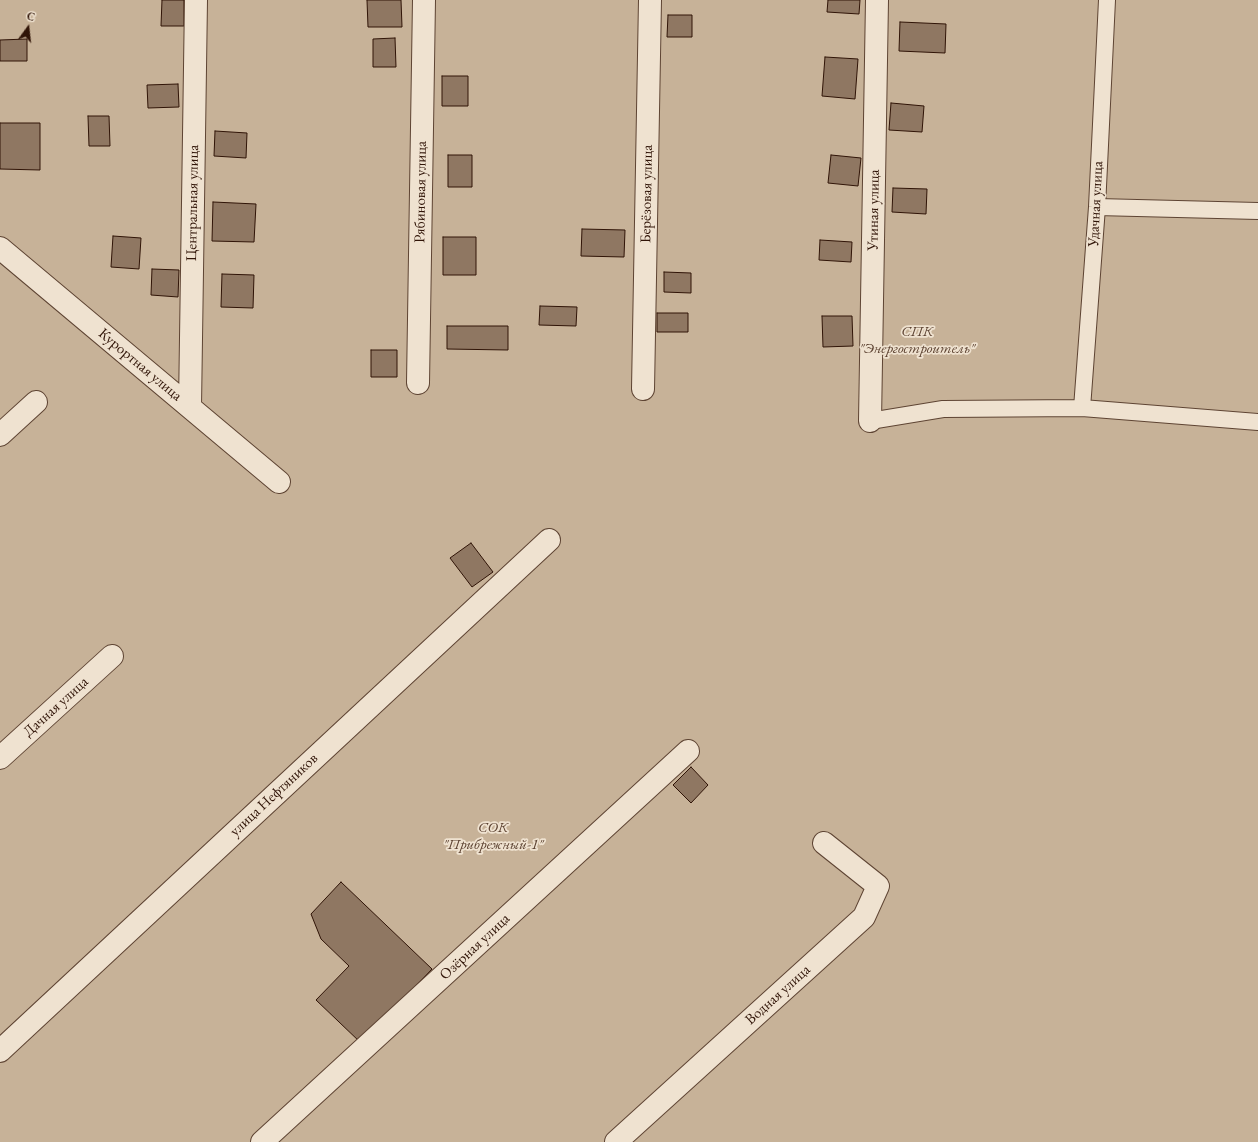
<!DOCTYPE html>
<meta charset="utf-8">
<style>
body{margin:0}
#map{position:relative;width:1258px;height:1142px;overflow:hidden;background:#e6d2b6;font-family:"EB Garamond",serif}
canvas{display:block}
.north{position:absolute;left:8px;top:8px;width:40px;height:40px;-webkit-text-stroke:3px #efe2d0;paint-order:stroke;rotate:15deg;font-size:11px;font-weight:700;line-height:16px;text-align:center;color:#301407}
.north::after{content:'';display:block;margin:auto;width:14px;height:18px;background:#301407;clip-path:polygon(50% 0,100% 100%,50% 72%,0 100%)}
</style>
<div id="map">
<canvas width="1258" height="1142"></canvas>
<div class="north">С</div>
</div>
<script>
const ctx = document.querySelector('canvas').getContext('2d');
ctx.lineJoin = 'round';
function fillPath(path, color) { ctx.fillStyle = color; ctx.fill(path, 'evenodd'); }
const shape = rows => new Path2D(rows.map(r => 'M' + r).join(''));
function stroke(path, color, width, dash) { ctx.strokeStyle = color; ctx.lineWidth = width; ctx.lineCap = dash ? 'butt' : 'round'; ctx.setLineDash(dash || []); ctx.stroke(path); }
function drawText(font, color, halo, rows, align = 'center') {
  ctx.font = font + ' "EB Garamond",serif'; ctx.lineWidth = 3.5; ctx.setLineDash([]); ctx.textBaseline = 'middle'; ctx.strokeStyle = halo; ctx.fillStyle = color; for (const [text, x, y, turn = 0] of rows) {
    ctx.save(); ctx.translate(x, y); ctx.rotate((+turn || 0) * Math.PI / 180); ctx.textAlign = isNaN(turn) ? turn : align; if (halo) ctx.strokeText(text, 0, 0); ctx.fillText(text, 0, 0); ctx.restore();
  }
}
const green = shape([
 [0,0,1258,0,1258,1142,0,1142]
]);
const building = shape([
 [162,0,184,0,184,26,161,26,162,0],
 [367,0,401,0,402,27,368,27,367,0],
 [828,0,860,0,859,14,827,12,828,0],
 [668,15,692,15,692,37,667,37,668,15],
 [900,22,946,24,945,53,899,51,900,22],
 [395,38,396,67,373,67,373,39,395,38],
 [27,39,27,61,0,61,0,40,27,39],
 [825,57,858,59,855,99,822,96,825,57],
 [442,76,468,76,468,106,442,106,442,76],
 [178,84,179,107,148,108,147,85,178,84],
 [891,103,924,106,922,132,889,130,891,103],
 [88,116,109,116,110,146,89,146,88,116],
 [0,123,40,123,40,170,0,169,0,123],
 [215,131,247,133,246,158,214,156,215,131],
 [448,155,472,155,472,187,448,187,448,155],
 [831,155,861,158,858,186,828,183,831,155],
 [893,188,927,189,926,214,892,212,893,188],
 [213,202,256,204,254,242,212,241,213,202],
 [582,229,625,230,624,257,581,256,582,229],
 [113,236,141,238,139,269,111,267,113,236],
 [443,237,476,237,476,275,443,275,443,237],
 [820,240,852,242,851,262,819,260,820,240],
 [152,269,179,270,178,297,151,295,152,269],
 [664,272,691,273,691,293,664,292,664,272],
 [222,274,254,275,253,308,221,307,222,274],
 [540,306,577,307,576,326,539,325,540,306],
 [657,313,688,313,688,332,657,332,657,313],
 [822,316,852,316,853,346,823,347,822,316],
 [447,326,508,326,508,350,447,349,447,326],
 [371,350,397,350,397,377,371,377,371,350],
 [471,543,493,572,472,587,450,558,471,543],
 [691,767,708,785,691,803,673,785,691,767],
 [341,882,432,969,361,1043,316,1000,349,966,321,939,311,914,341,882]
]);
const lane = shape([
 [1097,207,1258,211],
 [1082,408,1097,207,1107,0],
 [870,421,943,409,1082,408,1258,422]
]);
const street = shape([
 [0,248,279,482],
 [418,383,424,0],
 [643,389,650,0],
 [190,406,196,0],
 [870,421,877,0],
 [0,435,36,402],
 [0,758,112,656],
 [0,1051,549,540],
 [262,1142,688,751],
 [616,1142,864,917,878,886,824,843]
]);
const streetNames = [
 ["Рябиновая улица",421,192,-89],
 ["Берёзовая улица",647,194,-89],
 ["Центральная улица",193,203,-89],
 ["Удачная улица",1096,204,-87],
 ["Утиная улица",874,210,-89],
 ["Курортная улица",140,365,40],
 ["Дачная улица",56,707,-42],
 ["улица Нефтяников",274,795,-43],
 ["Озёрная улица",475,947,-43],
 ["Водная улица",778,995,-42]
];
const parkNames = [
 ["СПК",917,332],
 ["\"Энергостроитель\"",917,349],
 ["СОК",493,828],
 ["\"Прибрежный-1\"",493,845]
];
fillPath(green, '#c7b298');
fillPath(building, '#8f7762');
stroke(building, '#301407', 1);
stroke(lane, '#5e4433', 18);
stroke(street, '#5e4433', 24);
stroke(lane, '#efe2d0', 16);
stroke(street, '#efe2d0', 22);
drawText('15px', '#301407', '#efe2d0', streetNames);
drawText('italic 15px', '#5d4332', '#efe2d0', parkNames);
</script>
